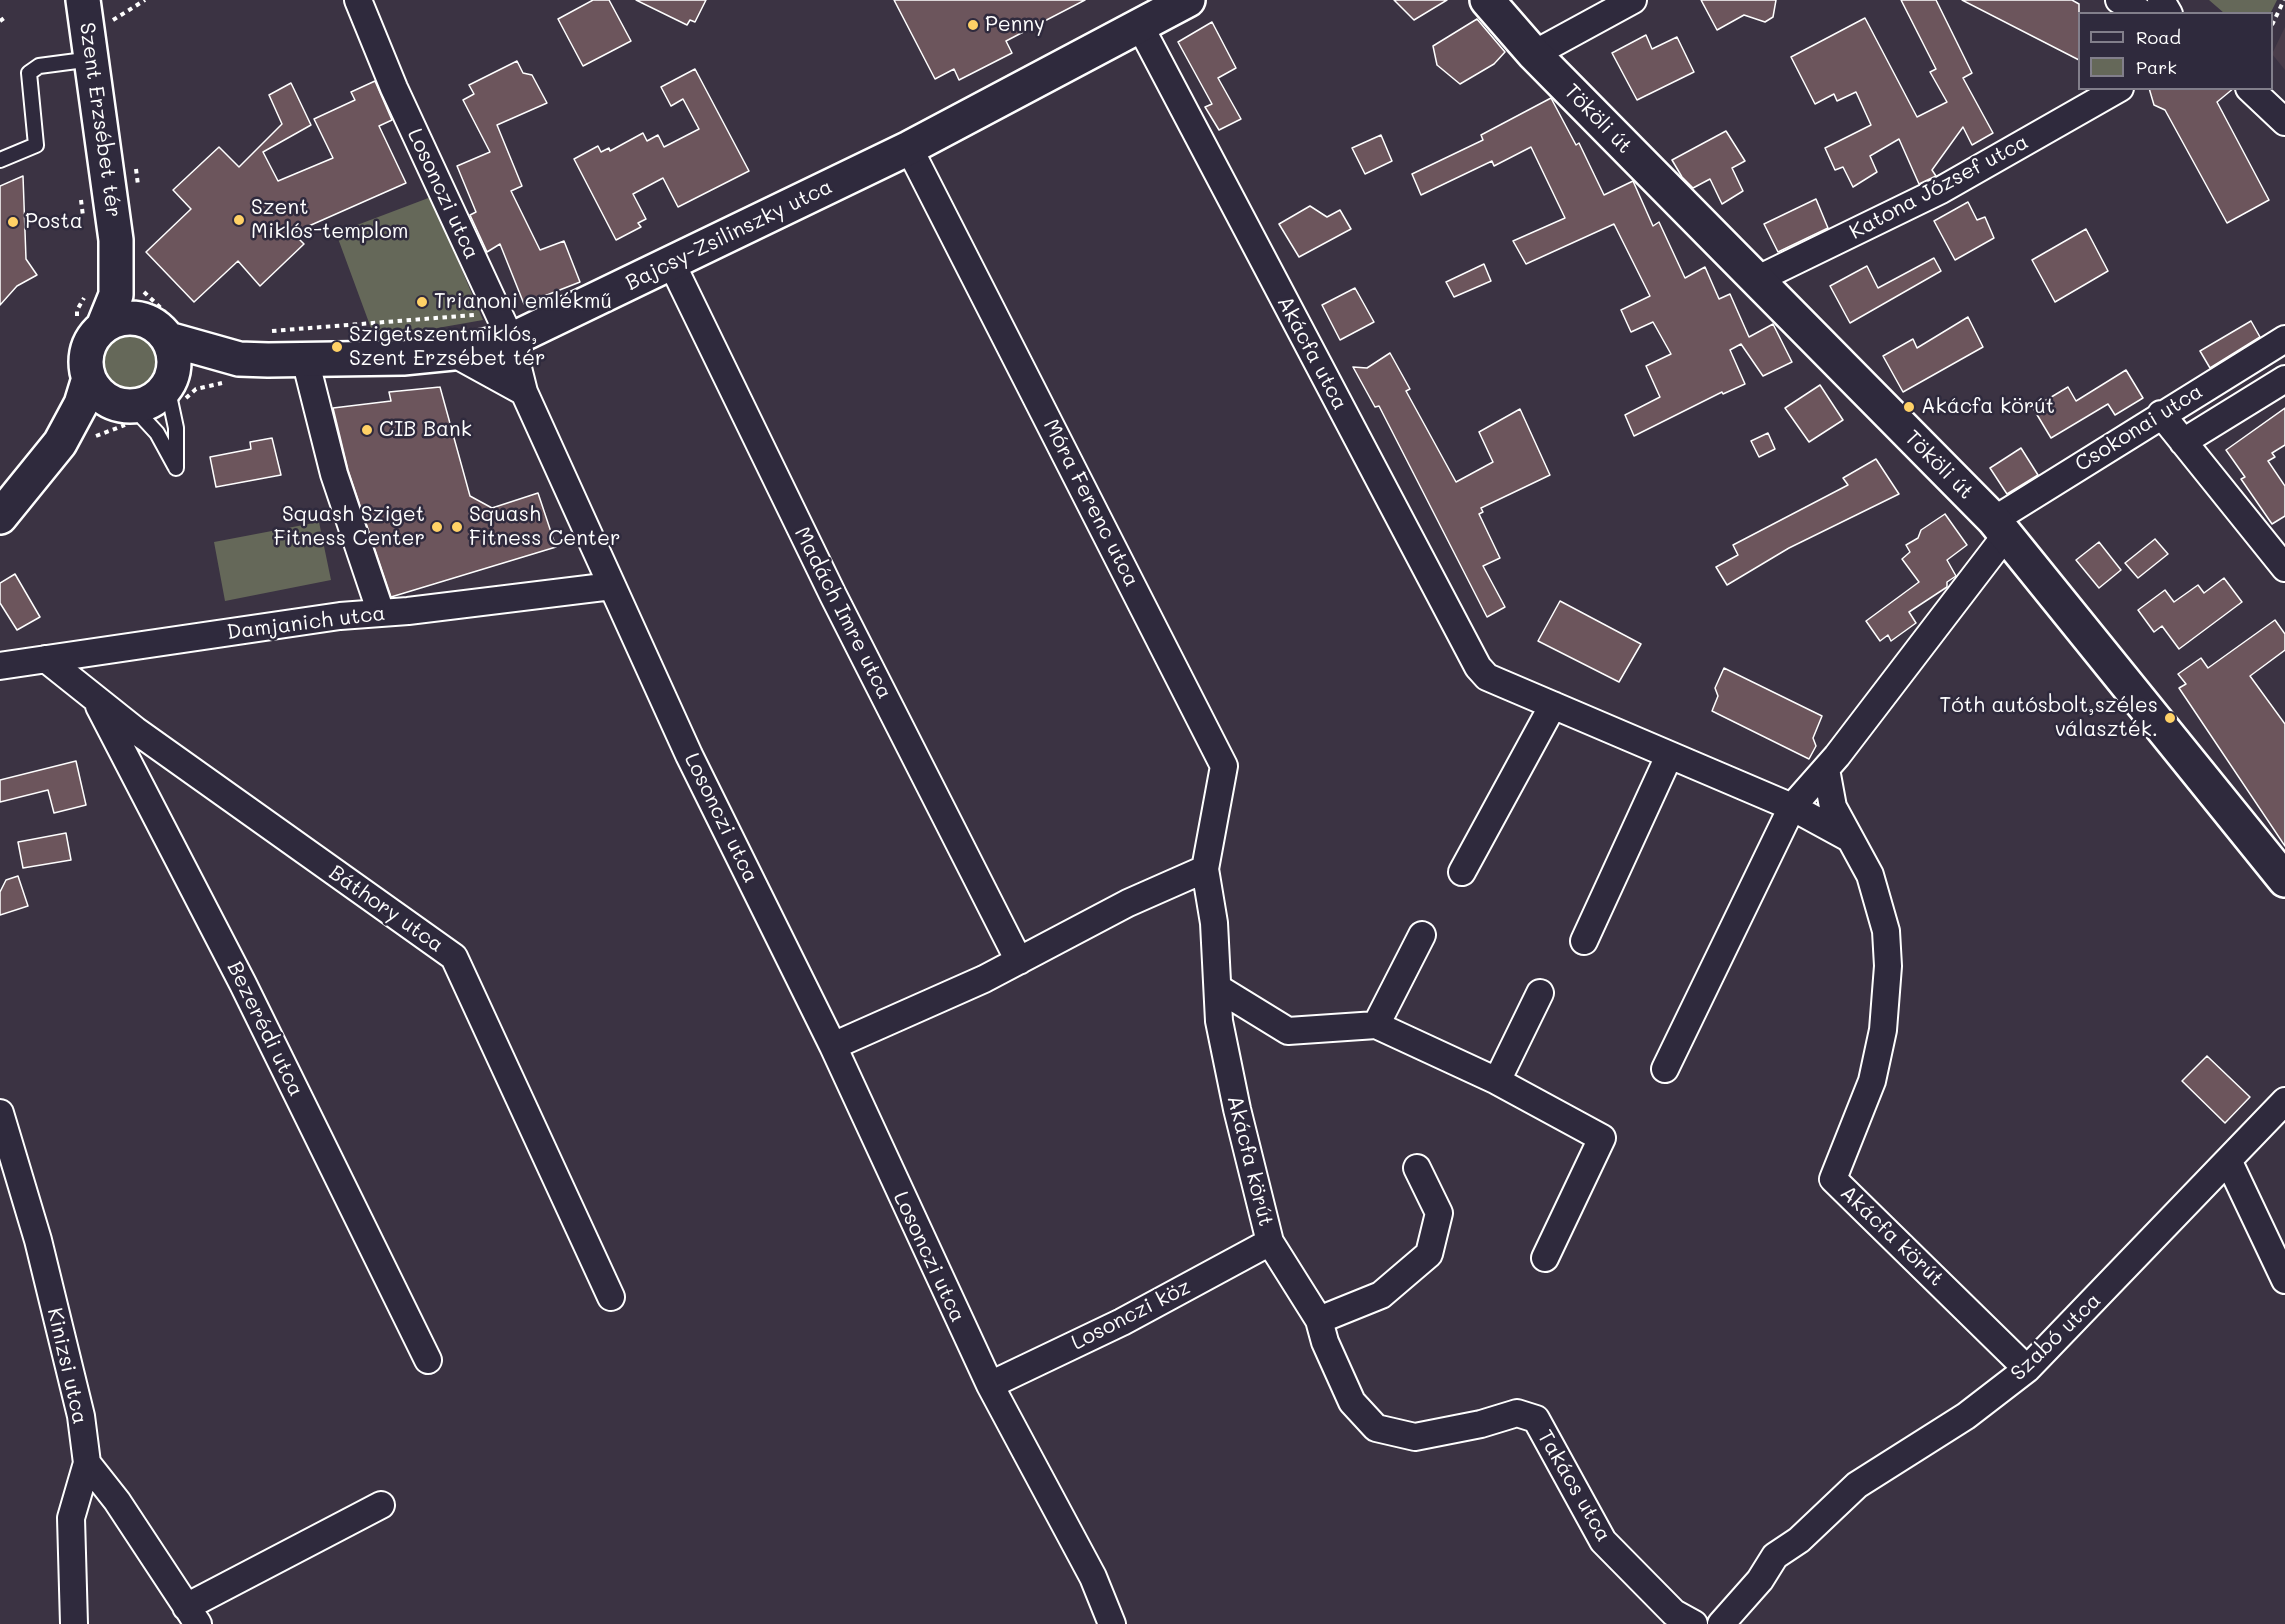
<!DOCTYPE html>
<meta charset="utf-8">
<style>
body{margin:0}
#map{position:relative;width:2285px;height:1624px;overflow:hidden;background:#3b3343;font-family:Mali,sans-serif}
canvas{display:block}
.legend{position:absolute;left:2078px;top:12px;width:195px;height:78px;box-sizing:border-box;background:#2f2a3d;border:2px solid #827f8b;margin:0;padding:8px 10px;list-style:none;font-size:18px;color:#fff}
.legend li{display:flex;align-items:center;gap:12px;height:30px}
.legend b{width:30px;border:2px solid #827f8b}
</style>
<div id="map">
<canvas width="2285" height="1624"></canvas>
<ul class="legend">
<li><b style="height:8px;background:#2f2a3d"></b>Road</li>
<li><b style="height:16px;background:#656859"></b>Park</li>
</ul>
</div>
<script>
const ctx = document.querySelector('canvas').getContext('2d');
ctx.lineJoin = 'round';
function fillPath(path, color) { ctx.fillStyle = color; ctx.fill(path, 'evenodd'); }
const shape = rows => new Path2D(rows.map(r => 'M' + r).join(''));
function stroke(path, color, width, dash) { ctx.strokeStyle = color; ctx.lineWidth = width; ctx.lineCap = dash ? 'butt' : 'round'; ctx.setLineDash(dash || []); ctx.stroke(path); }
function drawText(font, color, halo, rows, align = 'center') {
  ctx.font = font + ' Mali,sans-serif'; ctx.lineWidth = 5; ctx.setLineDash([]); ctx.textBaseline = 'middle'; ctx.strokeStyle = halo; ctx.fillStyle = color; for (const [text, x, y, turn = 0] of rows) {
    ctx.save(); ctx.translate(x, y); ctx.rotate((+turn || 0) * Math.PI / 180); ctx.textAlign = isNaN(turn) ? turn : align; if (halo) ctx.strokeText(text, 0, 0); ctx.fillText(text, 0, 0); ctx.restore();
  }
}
const built = shape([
 [2285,27,2285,70,2272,54]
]);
const green = shape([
 [2209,0,2277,0,2270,14,2224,13],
 [431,197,483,320,375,339,336,233],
 '100 361a32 32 0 1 1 64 0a32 32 0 1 1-64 0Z',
 [319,522,331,580,225,601,214,542]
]);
const building = shape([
 [593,0,609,0,631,41,583,66,558,19,593,0],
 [636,0,706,0,695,22,690,20,687,25,636,0],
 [894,0,1085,0,1006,41,1012,53,959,80,954,69,935,79,894,0],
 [1394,0,1447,0,1414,20,1394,0],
 [1701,0,1776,0,1773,17,1765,22,1744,15,1717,30,1701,0],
 [1901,0,1936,0,1972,73,1963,78,1993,133,1972,145,1963,127,1932,170,1936,176,1919,184,1899,139,1870,156,1877,172,1853,187,1843,167,1835,170,1825,148,1871,125,1856,92,1837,101,1834,94,1815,104,1791,57,1865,18,1917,117,1947,102,1930,72,1936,69,1901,0],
 [1962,0,2072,0,2079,4,2079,60,1962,0],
 [1477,19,1505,52,1494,64,1460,84,1437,65,1433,46,1477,19],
 [1212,22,1236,68,1218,78,1241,119,1219,130,1205,107,1212,104,1178,42,1212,22],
 [1646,35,1652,49,1677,37,1694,72,1637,100,1612,53,1646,35],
 [517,61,523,73,532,75,547,103,497,125,522,186,511,191,540,250,564,241,580,282,524,304,500,244,487,252,470,215,476,212,457,166,490,152,463,100,474,94,469,85,517,61],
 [695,69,749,171,678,207,663,178,633,194,646,219,638,223,641,227,616,240,574,159,598,146,601,152,609,148,610,151,643,133,647,141,658,135,664,147,699,129,683,99,671,106,661,87,695,69],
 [375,81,392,120,379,126,406,183,293,233,304,244,260,286,238,261,194,302,146,252,191,209,173,190,219,147,239,167,282,124,269,95,291,83,311,125,263,152,278,181,333,158,314,119,355,100,351,92,375,81],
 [2149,88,2234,88,2217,102,2269,200,2227,223,2165,110,2154,105,2149,88],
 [1551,98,1576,145,1579,143,1604,195,1633,181,1653,226,1659,222,1685,278,1705,267,1719,299,1730,294,1749,337,1773,324,1792,362,1763,376,1741,344,1730,350,1745,384,1723,394,1722,392,1634,436,1625,415,1660,397,1646,366,1671,354,1653,322,1631,332,1621,310,1650,296,1614,224,1526,264,1513,241,1565,218,1531,147,1494,166,1492,161,1421,195,1412,174,1483,140,1481,135,1551,98],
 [1726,131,1745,161,1732,168,1743,191,1722,204,1710,179,1693,188,1682,177,1672,160,1726,131],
 [1381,135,1392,161,1365,174,1352,148,1381,135],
 [23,176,26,259,37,275,17,286,0,305,0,186,23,176],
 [1816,199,1828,228,1778,252,1764,224,1816,199],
 [1968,202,1977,220,1985,217,1994,238,1955,260,1934,221,1968,202],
 [1310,206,1327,217,1340,210,1351,229,1299,257,1279,224,1310,206],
 [2086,229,2108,271,2055,302,2032,260,2086,229],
 [1934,258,1941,271,1850,323,1830,286,1867,266,1878,288,1934,258],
 [1484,264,1491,281,1454,297,1446,282,1484,264],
 [1355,288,1374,322,1340,340,1322,305,1355,288],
 [1968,317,1983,347,1903,392,1883,356,1913,339,1917,348,1968,317],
 [2251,321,2260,337,2210,368,2200,351,2251,321],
 [1390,353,1410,389,1406,391,1456,482,1493,462,1479,432,1520,409,1550,475,1481,508,1483,512,1479,514,1500,558,1483,566,1505,607,1487,617,1379,406,1375,407,1353,367,1367,368,1390,353],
 [2126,370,2143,398,2115,415,2108,404,2051,438,2033,408,2068,387,2076,401,2126,370],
 [1820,385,1843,420,1809,442,1785,408,1820,385],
 [440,387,470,496,492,508,538,493,556,547,391,597,348,470,333,408,391,401,389,392,440,387],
 [2285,408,2285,445,2272,453,2275,457,2268,461,2285,486,2285,516,2272,524,2241,479,2245,477,2226,450,2285,408],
 [1768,433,1775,449,1759,457,1751,441,1768,433],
 [272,438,281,475,216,487,210,457,251,449,250,442,272,438],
 [2021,448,2038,475,2007,494,1990,468,2021,448],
 [1876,459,1899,494,1789,548,1727,585,1716,567,1738,555,1733,545,1848,485,1843,478,1876,459],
 [1945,514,1967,545,1947,560,1956,576,1947,582,1947,587,1909,612,1916,623,1891,641,1888,635,1880,641,1866,621,1919,582,1902,559,1910,552,1906,545,1918,538,1921,530,1945,514],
 [2155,539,2168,554,2138,578,2125,563,2155,539],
 [2099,542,2121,570,2099,588,2076,560,2099,542],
 [15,574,40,617,17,630,0,603,0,583,15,574],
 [2224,578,2242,602,2179,649,2162,626,2154,632,2138,610,2165,590,2174,602,2198,585,2204,593,2224,578],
 [1560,601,1641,644,1619,682,1538,641,1560,601],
 [2275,620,2285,634,2285,650,2250,676,2285,724,2285,846,2179,688,2186,684,2178,674,2201,658,2208,668,2275,620],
 [1724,668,1822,716,1813,738,1816,746,1809,759,1712,711,1718,696,1715,688,1724,668],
 [76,761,86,805,54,813,48,790,0,802,0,780,76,761],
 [66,833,71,860,23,868,18,842,66,833],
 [18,876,28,906,0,915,0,892,6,880,18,876],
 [2207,1056,2250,1097,2225,1123,2182,1081,2207,1056]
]);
const path = shape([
 [113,20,145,0],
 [0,21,7,16],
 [2272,25,2284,0],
 [136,169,138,185],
 [81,200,83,216],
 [144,292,166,313],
 [77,316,77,310,84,298],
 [272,331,474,315],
 [77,355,77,338],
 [186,398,196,389,222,383],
 [96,436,125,425]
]);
const service = shape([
 [0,160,36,145,29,73,39,66,92,59],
 [167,386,176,428,176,468],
 [132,406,157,433,175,466]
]);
const minor = shape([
 [358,0,394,88,511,340,524,392,689,755,833,1046,990,1385,1093,1577,1112,1624],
 [2119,0,2144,14],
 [2161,0,2169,14],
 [1140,26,1478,667,1487,677,1501,683,1792,807,1847,837],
 [1534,54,1633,0],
 [2249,88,2285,122],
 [909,148,1224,766,1205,869,1214,923,1219,1021,1237,1109,1270,1242,1319,1320,1325,1342,1352,1402,1376,1428,1415,1437,1481,1424,1517,1413,1536,1419,1603,1541,1674,1613,1694,1624],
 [671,262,833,595,1019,961],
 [1756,280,1941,190,2120,88],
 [453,353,524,392],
 [305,359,334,474,381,613],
 [2161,414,2285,568],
 [2183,442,2285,379],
 [1994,520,2285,339],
 [46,659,135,730,454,957,611,1297],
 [0,666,340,616,408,611,612,586],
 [99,706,243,984,428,1360],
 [1826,769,1833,807,1870,875,1886,931,1888,966,1883,1030,1872,1081,1833,1179,2027,1369],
 [1462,872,1553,705],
 [1584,941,1669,756],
 [1218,988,1288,1031,1376,1025,1497,1081,1540,993],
 [1376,1025,1422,935],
 [833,1046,984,979,1128,903,1205,869],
 [1665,1069,1792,807,1837,756,2006,535],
 [1497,1081,1602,1138,1545,1258],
 [0,1113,38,1240,81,1416,87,1463,71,1518,74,1624],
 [2229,1162,2285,1280],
 [1319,1320,1381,1295,1429,1254,1439,1213,1417,1168],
 [990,1385,1122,1322,1270,1242],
 [87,1463,117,1501,198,1624],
 [186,1607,381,1505],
 [1721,1624,1760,1580,1775,1556,1799,1540,1857,1485,1966,1416,2027,1369,2285,1101]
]);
const tertiary = shape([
 [83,0,116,240,116,295,103,327],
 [1487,0,1534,54,1994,520,2285,880],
 '86 362a44 44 0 1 1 88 0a44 44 0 1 1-88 0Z',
 [168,339,239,359,268,360,403,358,453,353,511,340,909,148,1188,0],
 [0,517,60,443,81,404,89,378]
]);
const markers = [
 [973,25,6,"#ffd166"],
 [239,220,6,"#ffd166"],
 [13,222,6,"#ffd166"],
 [422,302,6,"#ffd166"],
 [337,347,6,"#ffd166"],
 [1909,407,6,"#ffd166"],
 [367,430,6,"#ffd166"],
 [437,527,6,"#ffd166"],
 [457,527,6,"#ffd166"],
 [2170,718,6,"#ffd166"]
];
const poiNames = [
 ["Penny",985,25],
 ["Szent",251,208],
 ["Miklós-templom",251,232],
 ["Posta",25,222],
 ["Trianoni emlékmű",434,302],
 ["Szigetszentmiklós,",349,335],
 ["Szent Erzsébet tér",349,359],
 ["Akácfa körút",1921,407],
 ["CIB Bank",379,430],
 ["Squash Sziget",425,515,"right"],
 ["Fitness Center",425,539,"right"],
 ["Squash",469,515],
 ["Fitness Center",469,539],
 ["Tóth autósbolt,széles",2158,706,"right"],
 ["választék.",2158,730,"right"]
];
const streetNames = [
 ["Tököli út",1598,119,46],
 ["Szent Erzsébet tér",100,120,82],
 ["Katona József utca",1939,187,-28],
 ["Losonczi utca",443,194,65],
 ["Bajcsy-Zsilinszky utca",729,235,-26],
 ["Akácfa utca",1312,353,62],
 ["Csokonai utca",2139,428,-32],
 ["Tököli út",1939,465,45],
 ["Móra Ferenc utca",1091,503,63],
 ["Madách Imre utca",843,613,63],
 ["Damjanich utca",306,623,-7],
 ["Losonczi utca",721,818,64],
 ["Báthory utca",386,909,35],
 ["Bezerédi utca",265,1029,64],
 ["Akácfa körút",1250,1161,76],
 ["Akácfa körút",1892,1236,44],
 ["Losonczi utca",929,1257,65],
 ["Losonczi köz",1131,1315,-27],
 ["Szabó utca",2056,1337,-44],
 ["Kinizsi utca",67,1366,77],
 ["Takács utca",1574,1486,60]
];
fillPath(built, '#4a3d4a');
fillPath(green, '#656859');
fillPath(building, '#6c555c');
stroke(building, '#fff', 1.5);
stroke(service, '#fff', 18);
stroke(minor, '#fff', 30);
stroke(tertiary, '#fff', 38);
stroke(path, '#fff', 4, [4.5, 4.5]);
stroke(service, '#2f2a3d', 14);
stroke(minor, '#2f2a3d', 26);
stroke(tertiary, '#2f2a3d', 33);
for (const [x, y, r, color] of markers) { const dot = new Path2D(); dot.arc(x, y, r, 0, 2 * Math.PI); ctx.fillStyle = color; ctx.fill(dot); stroke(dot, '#2f2a3d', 2); }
drawText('21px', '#fff', '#2f2a3d', poiNames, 'left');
drawText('21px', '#fff', '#2f2a3d', streetNames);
</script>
